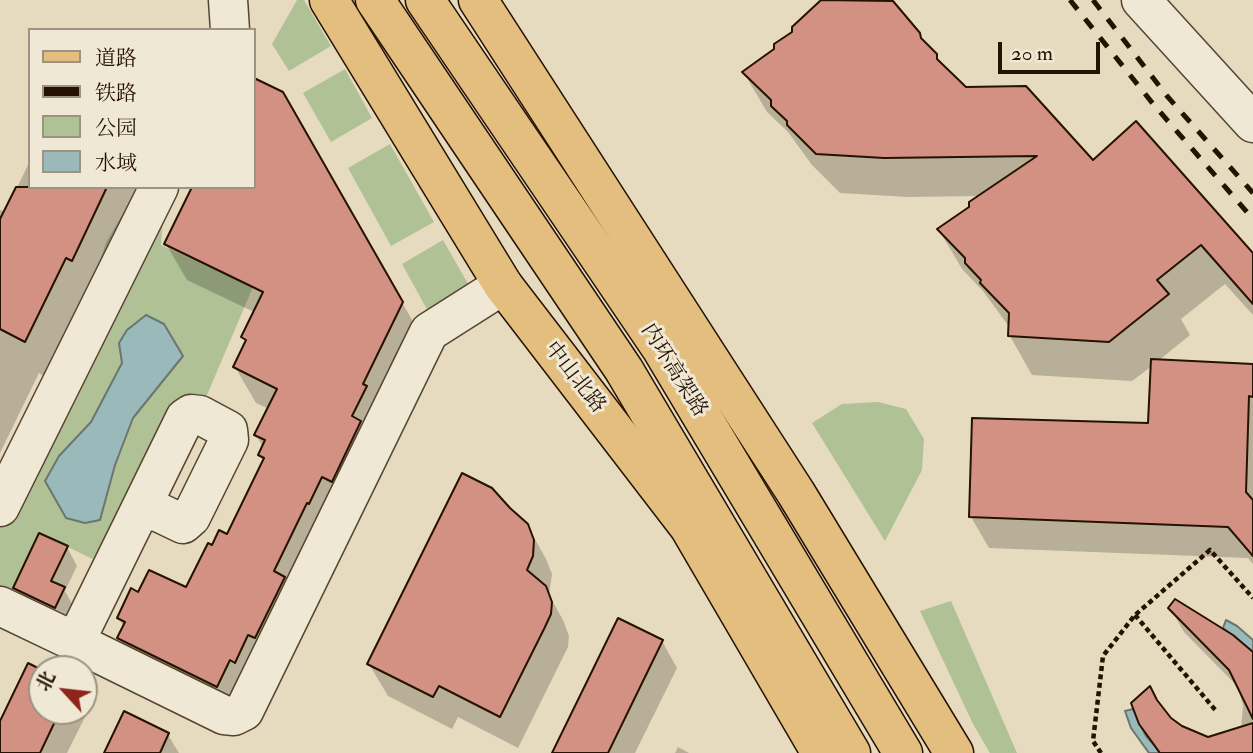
<!DOCTYPE html>
<meta charset="utf-8">
<style>
body{margin:0}
#map{position:relative;width:1253px;height:753px;overflow:hidden;background:#e6dbbe;font-family:"IM FELL Double Pica","Noto Serif SC",serif}
canvas{display:block}
.legend{position:absolute;left:28px;top:28px;width:228px;height:161px;box-sizing:border-box;background:#efe8d5;border:2px solid #9e9280;margin:0;padding:9px 12px;list-style:none;font-size:21px;color:#251200}
.legend li{display:flex;align-items:center;gap:14px;height:35px}
.legend b{width:35px;border:2px solid #9e9280}
.north{position:absolute;left:28px;top:655px;width:70px;height:70px;box-sizing:border-box;background:#efe8d5;border:2px solid #9e9280;border-radius:50%;rotate:297deg;font-size:19px;font-weight:700;line-height:28px;text-align:center;color:#251200}
.north::after{content:'';display:block;margin:auto;width:24px;height:32px;background:#8f2418;clip-path:polygon(50% 0,100% 100%,50% 72%,0 100%)}
.scale{position:absolute;left:998px;top:42px;width:102px;height:32px;box-sizing:border-box;border:4px solid #251200;border-top:0;padding-left:9px;font-size:21px;line-height:24px;white-space:nowrap;color:#251200;-webkit-text-stroke:5px #efe8d5;paint-order:stroke}
</style>
<div id="map">
<canvas width="1253" height="753"></canvas>
<ul class="legend">
<li><b style="height:9px;background:#e3be7f"></b>道路</li>
<li><b style="height:9px;background:#251200"></b>铁路</li>
<li><b style="height:19px;background:#b0c195"></b>公园</li>
<li><b style="height:19px;background:#99b9ba"></b>水域</li>
</ul>
<div class="north">北</div>
<div class="scale">20 m</div>
</div>
<script>
const ctx = document.querySelector('canvas').getContext('2d');
ctx.lineJoin = 'round';
function fillPath(path, color) { ctx.fillStyle = color; ctx.fill(path, 'evenodd'); }
const shape = rows => new Path2D(rows.map(r => 'M' + r).join(''));
function stroke(path, color, width, dash) { ctx.strokeStyle = color; ctx.lineWidth = width; ctx.lineCap = dash ? 'butt' : 'round'; ctx.setLineDash(dash || []); ctx.stroke(path); }
function drawText(font, color, halo, rows, align = 'center') {
  ctx.font = font + ' "IM FELL Double Pica","Noto Serif SC",serif'; ctx.lineWidth = 6; ctx.setLineDash([]); ctx.textBaseline = 'middle'; ctx.strokeStyle = halo; ctx.fillStyle = color; for (const [text, x, y, turn = 0] of rows) {
    ctx.save(); ctx.translate(x, y); ctx.rotate((+turn || 0) * Math.PI / 180); ctx.textAlign = isNaN(turn) ? turn : align; if (halo) ctx.strokeText(text, 0, 0); ctx.fillText(text, 0, 0); ctx.restore();
  }
}
const green = shape([
 [297,0,304,0,331,46,289,71,272,44],
 [345,69,372,118,331,142,303,93],
 [390,144,434,222,391,246,348,168],
 [139,187,163,216,161,245,253,287,207,395,195,403,101,563,41,534,38,536,11,593,0,588,0,475,88,301,106,242],
 [443,240,471,289,429,313,402,264],
 [878,402,906,409,924,439,922,470,885,541,812,423,842,404],
 [951,601,1017,753,990,753,973,724,920,611]
]);
const water = shape([
 [146,315,164,324,183,356,133,418,115,465,100,520,85,523,66,518,45,481,59,456,91,422,122,363,119,343,127,330,146,315],
 [1226,620,1237,626,1253,640,1253,652,1223,628,1226,620],
 [1133,709,1146,736,1161,753,1149,753,1131,728,1125,711,1133,709]
]);
const shadow = shape([
 [823,0,864,0,925,45,935,55,942,66,965,89,1253,256,1253,315,1225,284,1181,319,1190,335,1158,361,1253,365,1253,564,1248,558,989,548,971,517,1149,425,1152,366,1132,381,1032,375,1010,336,1010,328,983,291,962,269,939,230,971,208,981,196,908,197,840,193,812,165,788,132,767,112,744,73,776,50,793,33,794,28],
 [254,80,282,93,423,339,237,722,140,674,119,638,124,628,119,618,139,594,187,589,213,548,227,537,264,462,260,455,263,447,256,435,269,409,256,403,235,367,246,343,243,337,254,312,187,280,166,244,254,187],
 [30,161,30,187,136,187,128,204,132,213,45,377,39,373,0,453,0,210,5,212],
 [527,525,546,559,552,574,549,595,563,620,569,636,568,647,518,748,458,717,452,729,388,696,369,664],
 [67,547,77,566,65,591,74,607,65,625,26,606,15,588],
 [1170,608,1253,654,1253,753,1158,753,1148,735,1162,709,1181,728,1209,737,1241,729,1243,706,1238,687,1184,632],
 [662,641,677,668,635,753,554,753],
 [42,672,42,711,84,711,84,708,87,713,67,753,0,753,0,725],
 [168,735,179,753,106,753],
 [678,747,689,753,675,753]
]);
const building = shape([
 [821,0,893,1,920,33,921,38,937,54,937,59,966,87,1026,86,1093,160,1136,121,1253,253,1253,304,1201,245,1157,280,1169,294,1109,342,1008,336,1009,313,980,283,981,280,965,263,965,258,937,229,969,207,969,202,1037,156,884,158,816,154,787,125,787,121,771,106,771,100,742,72,774,49,774,44,792,32,792,27,821,0],
 [254,78,283,92,403,302,363,384,367,386,352,416,361,421,332,482,322,477,309,504,307,503,274,571,285,577,255,638,248,635,235,663,230,660,217,687,117,638,125,622,117,618,131,588,138,592,149,570,186,587,208,543,212,545,219,530,227,534,264,458,258,455,265,440,254,435,277,389,233,367,246,340,241,337,263,292,164,244,192,187,254,187,254,78],
 [16,187,107,187,72,261,66,258,25,342,0,329,0,219,16,187],
 [1151,359,1253,364,1253,397,1249,396,1246,492,1253,500,1253,556,1228,527,969,517,972,418,1148,423,1151,359],
 [462,473,492,488,510,508,528,524,534,540,533,556,527,570,546,586,552,602,551,614,544,629,500,717,439,686,433,697,367,664,462,473],
 [39,533,68,546,51,581,65,587,55,608,13,588,39,533],
 [1175,599,1233,635,1253,652,1253,719,1229,670,1168,608,1175,599],
 [618,618,663,640,608,753,552,753,618,618],
 [28,663,42,670,42,711,60,711,40,753,0,753,0,721,28,663],
 [1150,686,1157,700,1171,718,1182,726,1208,737,1253,723,1253,753,1160,753,1139,724,1131,703,1150,686],
 [124,711,169,733,160,753,104,753,124,711]
]);
const path = shape([
 [1135,615,1217,712],
 [1101,753,1093,741,1103,656,1135,615,1210,550,1253,598]
]);
const minor = shape([
 [228,0,230,30],
 [1141,0,1253,123],
 [0,507,159,187],
 [0,606,65,637,75,635,83,626,137,516,185,418,191,414,200,415,228,430,229,440,191,517,183,524,158,512,148,511,137,516],
 [65,637,224,715,234,716,244,711,429,332,503,285]
]);
const major = shape([
 [329,0,503,285,689,527,821,753],
 [478,0,796,493,954,753]
]);
const highway = shape([
 [375,0,624,370,851,753],
 [425,0,661,348,903,753]
]);
const rail = shape([
 [1070,0,1154,105,1253,219],
 [1093,0,1167,96,1253,193]
]);
const streetNames = [
 ["内环高架路",673,371,58],
 ["中山北路",574,378,52]
];
fillPath(green, '#b0c195');
fillPath(water, '#99b9ba');
stroke(water, '#6b7670', 2);
fillPath(shadow, '#0003');
fillPath(building, '#d39184');
stroke(building, '#251200', 2);
stroke(minor, '#554430', 41);
stroke(major, '#251200', 41);
stroke(highway, '#251200', 41);
stroke(path, '#251200', 4.5, [5, 3.5]);
stroke(minor, '#efe8d5', 38);
stroke(major, '#e3be7f', 38);
stroke(highway, '#e3be7f', 38);
stroke(rail, '#251200', 5, [12, 12]);
drawText('21px', '#251200', '#efe8d5', streetNames);
</script>
